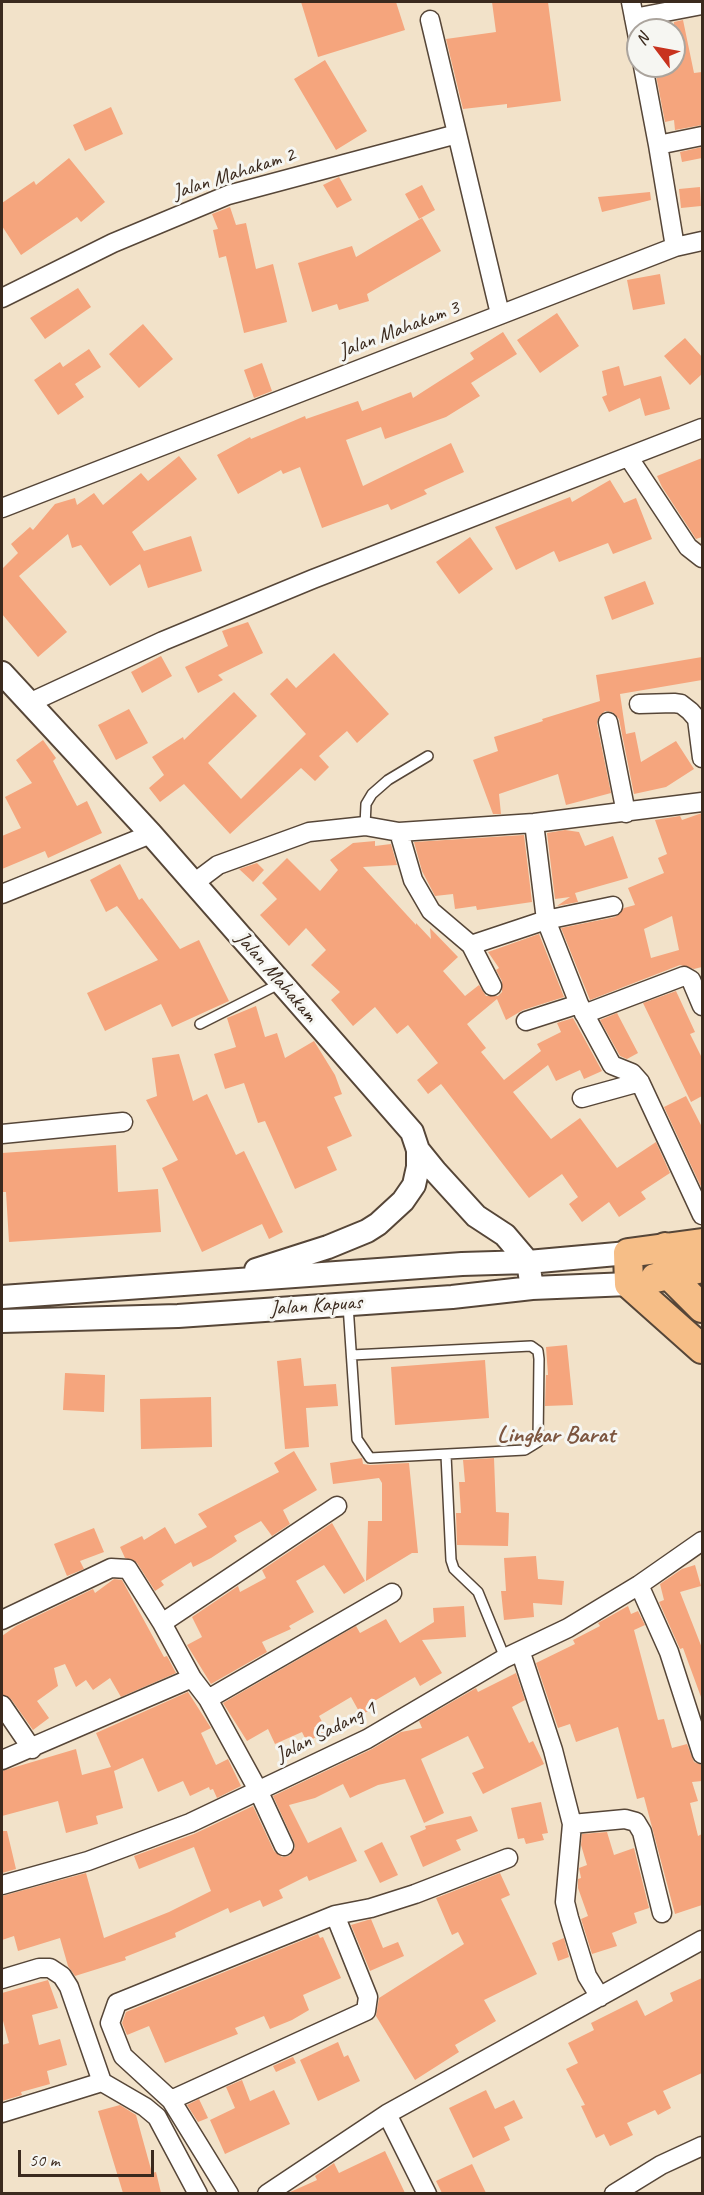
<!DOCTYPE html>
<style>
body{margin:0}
#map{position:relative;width:704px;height:2195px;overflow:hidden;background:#f2e2c9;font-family:Caveat,sans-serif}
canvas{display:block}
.frame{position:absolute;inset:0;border:3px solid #3b2a1e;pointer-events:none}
.north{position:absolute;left:626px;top:18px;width:60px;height:60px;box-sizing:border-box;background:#f6f6f2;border:2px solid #aba49d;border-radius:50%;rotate:302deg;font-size:16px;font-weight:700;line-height:24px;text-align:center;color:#3b2a1e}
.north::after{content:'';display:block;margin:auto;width:21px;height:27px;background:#c8321e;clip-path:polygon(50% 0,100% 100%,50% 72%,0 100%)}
.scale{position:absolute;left:18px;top:2150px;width:136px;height:27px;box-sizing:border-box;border:3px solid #3b2a1e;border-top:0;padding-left:8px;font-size:18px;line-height:21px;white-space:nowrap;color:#3b2a1e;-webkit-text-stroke:4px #f6f6f2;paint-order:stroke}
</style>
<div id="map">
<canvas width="704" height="2195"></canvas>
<div class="frame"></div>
<div class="north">N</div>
<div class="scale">50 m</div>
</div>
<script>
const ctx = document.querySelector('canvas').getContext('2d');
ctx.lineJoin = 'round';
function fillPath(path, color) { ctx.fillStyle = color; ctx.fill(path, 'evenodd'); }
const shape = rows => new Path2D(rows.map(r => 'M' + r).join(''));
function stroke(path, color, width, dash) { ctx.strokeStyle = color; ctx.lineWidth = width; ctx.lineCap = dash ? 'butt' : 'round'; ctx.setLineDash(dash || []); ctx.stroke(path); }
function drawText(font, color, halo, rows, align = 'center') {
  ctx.font = font + ' Caveat,sans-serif'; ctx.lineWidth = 6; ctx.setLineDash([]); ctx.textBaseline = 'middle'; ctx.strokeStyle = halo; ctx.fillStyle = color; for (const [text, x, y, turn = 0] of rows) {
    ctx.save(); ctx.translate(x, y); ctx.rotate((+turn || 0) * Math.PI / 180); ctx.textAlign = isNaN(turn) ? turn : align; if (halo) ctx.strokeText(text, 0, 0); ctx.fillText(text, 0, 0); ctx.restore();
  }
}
const building = shape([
 [301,2,396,2,405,30,318,57],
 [492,2,548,2,561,101,507,108,507,104,463,109,446,39,496,32],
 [683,20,694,73,702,72,702,125,675,130,674,120,665,122,655,70,674,66,674,22],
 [325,60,367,131,336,150,294,79],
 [111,107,123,134,85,151,73,125],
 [702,147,702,158,682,162,680,152],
 [69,158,105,202,81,222,77,217,21,255,2,226,2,203,34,181,36,185],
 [339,177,352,200,337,208,323,185],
 [422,185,435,210,419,219,405,194],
 [700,187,701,206,681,208,679,189],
 [650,192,651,200,602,212,598,197],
 [230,207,236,225,246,223,256,269,273,264,287,322,244,333,226,256,219,258,213,230,218,229,212,214],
 [422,218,441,251,367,294,369,301,339,310,337,304,312,312,298,263,352,246,356,257],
 [660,274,665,304,633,310,627,280],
 [78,288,91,307,45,339,30,318],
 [557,313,579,346,540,373,517,340],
 [143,324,173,359,139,388,109,354],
 [503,332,517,354,471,383,480,396,446,417,385,439,381,427,346,440,363,486,451,443,464,472,424,490,427,494,391,510,388,504,322,528,300,467,283,474,281,470,238,494,217,455,250,437,251,439,305,416,306,419,358,401,362,411,411,392,413,398,474,359,470,353],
 [685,338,702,357,702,374,690,385,664,356],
 [89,349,101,367,75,384,84,397,58,415,34,380,60,362,63,367],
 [262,363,272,391,254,398,244,370],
 [619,366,624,386,661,376,670,409,645,416,640,398,609,412,602,397,607,395,602,371],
 [179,456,197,479,132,532,144,551,191,536,202,571,148,588,140,564,110,586,81,545,72,548,68,534,19,576,67,632,38,657,2,614,2,569,18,553,11,544,30,527,33,530,55,504,75,498,77,505,94,493,103,505,141,473,148,481],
 [702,458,702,537,696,539,662,487,657,476],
 [610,480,624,503,636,498,652,539,613,554,608,543,559,562,554,551,516,570,495,527,570,497,572,502],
 [470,537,493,569,459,594,436,562],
 [645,581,654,604,612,620,604,597],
 [248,622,263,653,218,675,223,680,198,693,185,667,228,646,222,631],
 [334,653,389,714,357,743,347,731,319,756,329,767,315,781,301,768,230,834,184,784,160,802,149,788,164,775,152,757,183,737,184,740,234,692,257,716,208,763,241,799,306,734,270,694,287,678,296,688],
 [161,656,172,676,142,693,131,672],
 [702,657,702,680,620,694,626,734,635,732,641,762,676,741,694,769,666,787,634,794,619,719,612,712,605,711,598,718,597,724,611,793,566,805,558,774,499,794,501,814,493,814,473,760,498,751,494,737,543,721,542,719,600,701,596,675],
 [129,709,148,743,116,760,98,725],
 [43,740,56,758,53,761,77,806,87,801,102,833,48,858,45,851,2,869,2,836,21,828,5,797,32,783,16,760],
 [702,813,702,967,694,969,680,965,590,1000,561,928,615,917,624,908,635,905,628,888,664,873,658,858,667,854,655,820,680,816,682,820],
 [672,916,679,950,651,958,644,929],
 [565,830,579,832,585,846,613,836,628,878,575,893,578,902,557,906,570,897,555,899,547,833],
 [524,835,532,902,477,910,476,906,455,909,453,894,435,896,422,871,414,842],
 [375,841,375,846,391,844,397,865,363,867,416,925,416,923,431,939,430,928,458,957,443,971,465,996,479,985,486,996,498,996,502,992,502,981,496,970,499,968,488,952,539,934,564,997,523,1010,506,1020,497,999,467,1024,486,1048,481,1052,504,1080,541,1051,537,1044,561,1032,557,1023,573,1018,602,1071,584,1079,580,1070,556,1081,548,1065,513,1092,551,1139,580,1118,617,1168,656,1142,670,1173,641,1192,646,1199,619,1217,609,1202,582,1222,569,1204,578,1197,562,1174,529,1198,441,1084,428,1094,417,1080,438,1063,408,1025,397,1034,375,1007,353,1026,331,1000,340,992,311,965,326,950,306,928,289,946,260,915,277,899,262,883,287,858,320,891,338,870,330,860,353,843],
 [257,863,264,870,253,882,239,869],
 [120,864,139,900,142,898,180,949,199,940,229,1001,172,1027,161,1004,105,1031,87,993,158,960,117,906,106,912,90,880],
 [676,991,695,1032,690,1034,702,1058,702,1096,691,1102,643,1003],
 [256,1006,265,1037,277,1033,285,1058,314,1041,335,1075,342,1094,334,1097,352,1136,327,1147,337,1170,295,1189,265,1121,258,1123,244,1083,225,1089,214,1054,236,1047,227,1018],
 [617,1013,638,1053,627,1059,620,1056,600,1020],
 [179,1054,193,1101,207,1094,236,1155,244,1151,283,1232,269,1239,262,1224,202,1252,162,1168,178,1160,146,1100,157,1096,152,1058],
 [686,1096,702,1127,702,1189,664,1107],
 [116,1145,118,1192,158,1189,161,1232,9,1242,6,1192,2,1192,2,1153],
 [567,1345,573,1405,545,1406,546,1375,548,1375,546,1347],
 [301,1358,304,1386,336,1384,338,1406,306,1408,309,1447,285,1449,277,1361],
 [485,1360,489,1418,395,1425,391,1367],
 [65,1373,105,1375,104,1412,63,1410],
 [211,1397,212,1447,141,1449,140,1399],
 [294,1451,317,1490,283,1510,290,1524,272,1536,261,1521,234,1536,237,1541,211,1558,193,1567,191,1562,161,1581,164,1585,155,1591,137,1563,125,1558,120,1547,142,1536,144,1540,165,1527,175,1544,207,1527,198,1514,279,1472,274,1463],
 [362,1458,363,1464,370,1465,409,1463,418,1553,412,1553,366,1581,368,1521,382,1521,382,1483,379,1478,333,1484,330,1463],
 [494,1458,496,1512,509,1513,508,1546,457,1545,456,1513,461,1513,459,1482,465,1482,463,1460],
 [332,1523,365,1581,344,1594,324,1565,296,1581,314,1612,289,1626,291,1629,262,1642,267,1652,211,1684,187,1645,202,1637,192,1617,238,1586,240,1592,266,1578,262,1570],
 [94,1528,104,1552,80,1561,84,1569,67,1576,54,1544],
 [536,1556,538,1579,564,1581,562,1605,533,1603,534,1617,504,1620,501,1591,506,1591,504,1558],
 [695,1565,701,1586,680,1592,702,1648,701,1697,683,1648,680,1649,659,1602,664,1600,660,1584,682,1569],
 [114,1579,122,1580,164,1657,167,1656,176,1673,121,1697,110,1678,93,1690,86,1680,76,1687,65,1664,54,1668,58,1686,37,1701,49,1718,33,1730,11,1699,2,1694,2,1636,16,1626,93,1589,95,1593],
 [464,1606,466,1637,422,1640,442,1673,420,1686,415,1677,371,1703,374,1708,361,1715,351,1697,319,1716,327,1731,307,1742,302,1732,275,1744,268,1729,247,1741,223,1703,356,1626,360,1633,386,1619,400,1643,434,1622,433,1608],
 [628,1606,631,1614,638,1611,645,1625,634,1630,658,1720,664,1719,672,1748,687,1744,694,1762,702,1765,702,1781,692,1782,698,1801,690,1803,698,1836,702,1834,702,1905,675,1914,644,1797,637,1799,618,1727,576,1742,570,1724,558,1728,536,1663,575,1644,573,1640,600,1626,598,1623],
 [516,1673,525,1700,512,1707,529,1743,533,1741,544,1764,483,1794,472,1773,484,1768,468,1736,421,1759,444,1813,424,1823,405,1779,378,1785,350,1798,343,1784,315,1798,289,1805,308,1843,341,1827,357,1861,309,1881,307,1876,279,1890,283,1898,263,1907,260,1900,230,1913,228,1908,175,1933,176,1937,125,1957,126,1960,75,1976,68,1966,60,1938,18,1951,14,1936,2,1940,2,1896,86,1873,104,1938,169,1912,211,1891,194,1847,139,1869,134,1856,194,1834,253,1806,274,1851,282,1857,289,1856,295,1848,294,1842,273,1796,372,1749,401,1732,422,1728,419,1721,476,1688,478,1692],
 [188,1692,211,1728,201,1733,216,1765,228,1759,241,1786,217,1798,213,1789,210,1790,209,1787,190,1796,183,1781,158,1792,143,1758,114,1771,123,1808,96,1816,98,1824,66,1833,58,1801,2,1816,2,1771,76,1749,82,1775,111,1767,96,1733],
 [541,1802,548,1833,542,1834,544,1840,526,1844,524,1838,518,1839,511,1808],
 [471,1816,478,1831,456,1840,461,1850,423,1867,410,1836,426,1829,425,1826],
 [2,1831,7,1831,16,1869,2,1873],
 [607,1832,614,1855,634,1848,649,1908,634,1913,637,1923,612,1933,617,1946,592,1954,581,1919,588,1916,578,1888,578,1879,581,1878,579,1868,587,1865,581,1845,582,1834],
 [382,1842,398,1875,380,1883,364,1851],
 [500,1873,510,1895,501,1899,537,1974,484,2000,496,2021,455,2045,459,2052,415,2080,376,2016,379,1998,464,1944,458,1932,452,1935,436,1898],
 [371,1919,383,1948,398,1942,404,1956,370,1971,351,1925],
 [318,1934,320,1938,323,1937,341,1978,303,1995,309,2010,292,2020,270,2029,264,2016,235,2028,238,2034,165,2063,149,2026,127,2035,122,2023,126,2012],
 [564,1938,569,1957,558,1961,552,1943],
 [702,1978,702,2073,663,2091,671,2108,658,2115,655,2110,627,2123,633,2135,610,2146,604,2134,596,2138,581,2106,585,2105,566,2069,578,2063,568,2043,594,2030,591,2023,637,2000,645,2016,673,2001,670,1993],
 [48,1980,58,2008,32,2015,39,2045,60,2039,67,2065,47,2071,50,2084,21,2092,22,2095,2,2101,2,2045,9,2043,2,2017,2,1993],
 [338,2042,344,2057,348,2055,360,2081,318,2101,300,2060],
 [293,2057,296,2063,276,2072,273,2066],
 [242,2080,250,2101,274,2090,290,2124,225,2154,210,2120,235,2108,226,2087],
 [486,2090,495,2109,514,2100,523,2118,504,2127,510,2140,473,2158,449,2108],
 [199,2099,208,2118,198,2122,187,2105],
 [120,2105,136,2115,152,2173,156,2172,161,2193,123,2193,98,2111],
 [385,2151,405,2193,288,2193,317,2180,315,2176,334,2163,339,2173],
 [472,2164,486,2193,442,2193,436,2181]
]);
const service = shape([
 [365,826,366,804,372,794,388,780,428,756],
 [200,1024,281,983],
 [348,1305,357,1439,370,1458,525,1450,538,1442,539,1359,538,1351,531,1346,352,1355],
 [446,1455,451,1560,454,1569,478,1592,505,1658]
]);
const minor = shape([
 [631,2,638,38],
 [634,18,702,5],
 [430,20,500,314],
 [643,66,658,145],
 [675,247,702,241],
 [2,298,113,243,228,195,457,134],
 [629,458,688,547,702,558],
 [2,508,675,247,658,145,702,136],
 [29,703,163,641,313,579,702,428],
 [639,704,674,703,681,704,690,711,697,719,702,758],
 [608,722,626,813],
 [534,823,546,920,579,1004,612,1065,632,1073,640,1082,702,1215],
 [399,832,413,880,431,911,471,945,492,986],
 [194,883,218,865,309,832,365,826,399,832,534,823,702,802],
 [2,894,151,834],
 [471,945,546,920,613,906],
 [584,1014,684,976,691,980,702,1006],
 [526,1021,579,1004],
 [582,1098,640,1082],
 [2,1134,123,1122],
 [639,1585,669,1652,702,1754],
 [2,1620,111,1568,128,1569,162,1623,192,1678,208,1699,258,1790,284,1846],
 [162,1623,337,1506],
 [521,1653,553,1750,572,1824,565,1902,569,1918,587,1976,600,1997],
 [208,1699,392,1593],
 [2,1705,32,1749],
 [2,1760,192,1678],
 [572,1824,625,1819,636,1822,642,1832,662,1913],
 [2,1885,88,1861,190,1823,367,1739,505,1658,568,1628,639,1585,702,1541],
 [2,1979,39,1968,50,1968,62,1976,69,1987,102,2082],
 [171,2100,366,2011,368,1997,335,1915],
 [2,2113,102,2082,145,2107,157,2117,198,2194],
 [387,2114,427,2194],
 [229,2194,171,2100,123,2056,110,2023,117,2003,335,1915,371,1908,415,1894,508,1858],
 [267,2194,387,2114,702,1940],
 [614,2194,661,2165,702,2146]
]);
const tertiary = shape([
 [2,673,151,834,412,1132,418,1150,435,1171,476,1216,505,1235,528,1262,532,1288],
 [256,1270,328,1247,367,1231,378,1224,403,1201,414,1185,418,1167,418,1150],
 [2,1297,462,1264,528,1262,628,1253],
 [2,1321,178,1316,452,1297,532,1288,629,1284]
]);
const primary = shape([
 [702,1243,628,1253,629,1284,702,1349],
 [665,1247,669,1275,702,1308],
 [655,1278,702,1268]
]);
const streetNames = [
 ["Jalan Mahakam 2",234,174,-18],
 ["Jalan Mahakam 3",399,330,-21],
 ["Jalan Mahakam",276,977,49],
 ["Jalan Kapuas",316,1306,-4],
 ["Jalan Sadang 1",326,1732,-27]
];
const quarterNames = [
 ["Lingkar Barat",556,1436]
];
fillPath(building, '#f5a57d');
stroke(service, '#564638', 12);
stroke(minor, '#564638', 21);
stroke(tertiary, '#564638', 26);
stroke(primary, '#564638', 32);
stroke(service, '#fff', 9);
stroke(minor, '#fff', 18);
stroke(tertiary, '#fff', 22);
stroke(primary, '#f6be87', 28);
drawText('21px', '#3b2a1e', '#f6f6f2', streetNames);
drawText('bold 24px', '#7c553f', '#f6f6f2', quarterNames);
</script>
